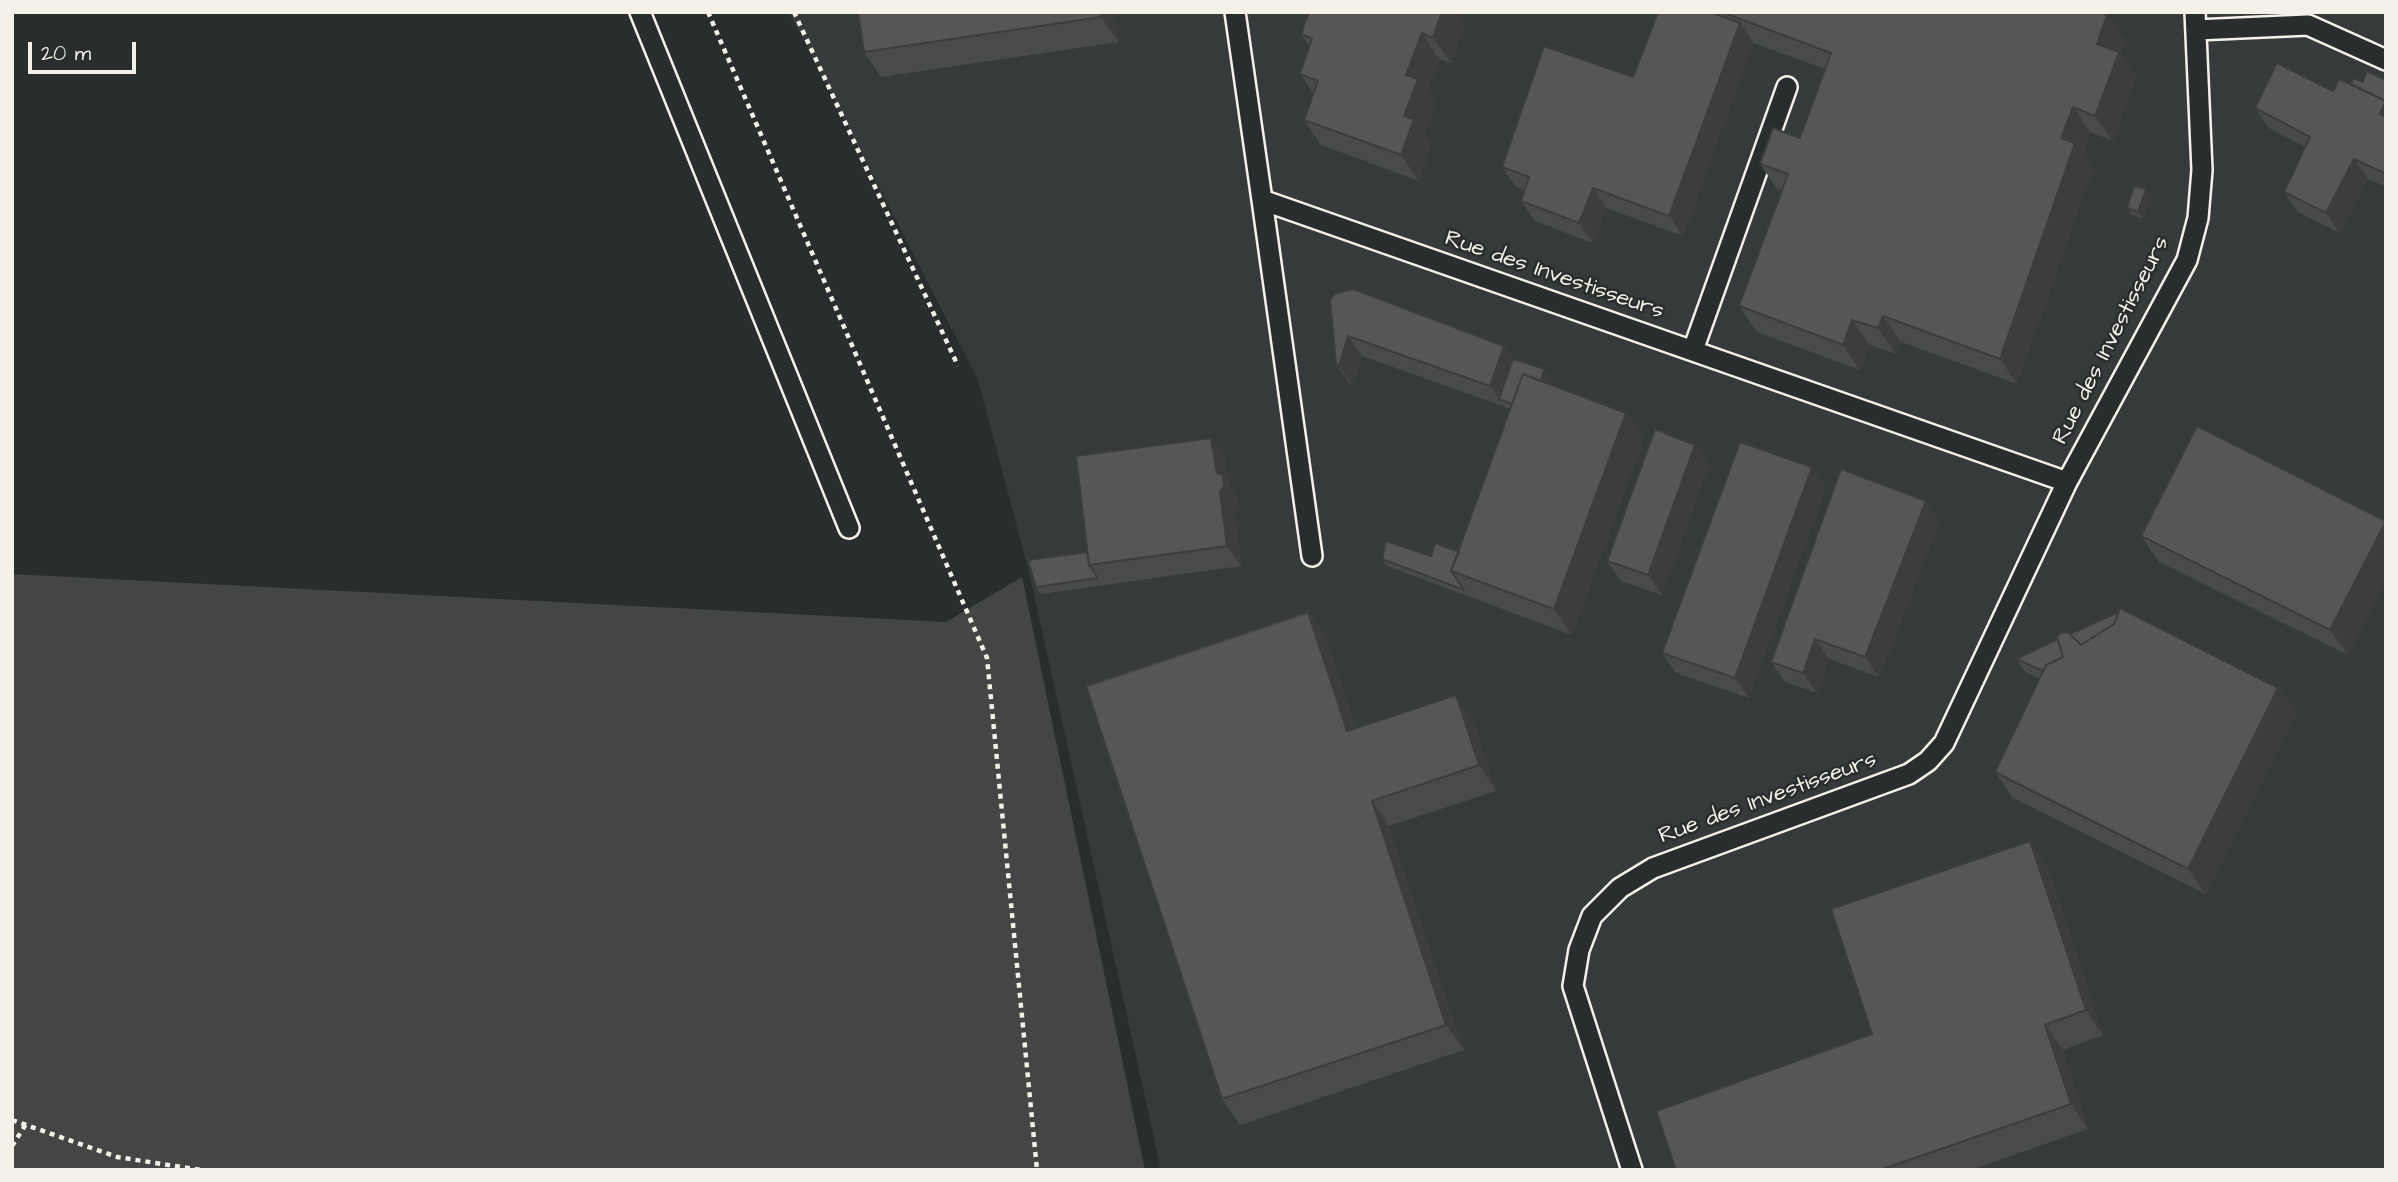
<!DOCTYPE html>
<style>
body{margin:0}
#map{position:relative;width:2398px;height:1182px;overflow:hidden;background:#2a2d2e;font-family:"Architects Daughter",sans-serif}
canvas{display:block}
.frame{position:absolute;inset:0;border:14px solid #f4f1e8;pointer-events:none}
.scale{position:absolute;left:28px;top:42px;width:108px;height:32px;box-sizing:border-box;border:4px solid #f4f1e8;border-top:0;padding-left:9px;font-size:21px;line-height:24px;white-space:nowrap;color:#f4f1e8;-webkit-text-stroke:5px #2a2d2e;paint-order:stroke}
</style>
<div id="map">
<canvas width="2398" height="1182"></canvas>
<div class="frame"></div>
<div class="scale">20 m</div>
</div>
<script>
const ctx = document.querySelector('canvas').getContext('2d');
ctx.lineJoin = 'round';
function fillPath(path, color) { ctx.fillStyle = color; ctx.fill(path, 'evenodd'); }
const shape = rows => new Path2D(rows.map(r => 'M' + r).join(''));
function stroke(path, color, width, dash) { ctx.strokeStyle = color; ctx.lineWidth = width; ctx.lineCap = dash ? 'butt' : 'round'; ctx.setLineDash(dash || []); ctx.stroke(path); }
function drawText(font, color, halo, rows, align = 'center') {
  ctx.font = font + ' "Architects Daughter",sans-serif'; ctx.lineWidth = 5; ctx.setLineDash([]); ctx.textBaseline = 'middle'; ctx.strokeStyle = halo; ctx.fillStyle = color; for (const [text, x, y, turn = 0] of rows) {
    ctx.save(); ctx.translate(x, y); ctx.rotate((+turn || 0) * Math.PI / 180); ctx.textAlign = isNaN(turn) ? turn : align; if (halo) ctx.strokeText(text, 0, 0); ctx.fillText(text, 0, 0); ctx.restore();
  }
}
const built = shape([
 [789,12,2386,12,2386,1170,1161,1170,1029,572,978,380]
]);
const green = shape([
 [12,574,946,622,1022,577,1145,1170,12,1170]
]);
const path = shape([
 [708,12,987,658,1037,1170],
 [794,12,958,366],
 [12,1120,117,1157,201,1170],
 [12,1146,26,1124]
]);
const lane = shape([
 [640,12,849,528],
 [1235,12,1262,200],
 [2196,30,2308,25,2386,60],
 [1693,350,1787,87],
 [2067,482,2187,260,2198,218,2202,170,2195,12],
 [1312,556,1262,200,2067,482,1944,743,1928,761,1909,774,1653,868,1620,888,1592,916,1579,950,1573,986,1632,1170]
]);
const wall = shape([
 [1114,12,1119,42,881,77,864,52],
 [1658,12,2100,12,2107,15,2125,40,2120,54,2136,77,2113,141,2090,132,2083,154,2093,169,2017,384,1901,342,1896,354,1870,345,1860,370,1757,332,1739,306,1781,190,1777,189,1760,164,1800,138,1825,69,1753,43,1683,236,1606,208,1593,243,1535,221,1521,201,1525,190,1516,187,1502,167,1633,77],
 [1456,13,1465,25,1451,63,1439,59,1427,92,1436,104,1424,135,1431,145,1419,181,1321,145,1304,120,1313,94,1300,74,1309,46,1301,34],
 [2386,80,2386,187,2368,179,2340,233,2298,212,2284,192,2305,147,2269,128,2255,108,2333,91,2351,84],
 [2150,196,2143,219,2132,215,2127,208],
 [1334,294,1504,346,1513,359,1545,369,1550,376,1547,384,1626,413,1644,439,1572,635,1387,566,1382,559,1431,556,1459,552,1511,409,1362,356,1353,386,1350,384,1336,364],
 [1695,445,1709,465,1662,595,1621,581,1607,561],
 [1225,458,1229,484,1237,495,1238,506,1234,511,1241,566,1041,594,1036,587],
 [1826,487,1749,698,1676,673,1662,653],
 [1940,521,1879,677,1829,659,1817,693,1785,682,1771,662],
 [2386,521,2386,580,2348,655,2159,562,2141,536],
 [1308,612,1326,637,1356,728,1473,720,1496,791,1389,826,1464,1050,1240,1125,1222,1099],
 [2016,659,2278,688,2296,713,2206,894,2013,798,1995,772,2040,679,2025,672],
 [2048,867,2103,1035,2063,1050,2088,1129,1971,1170,1676,1170,1872,1034]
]);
const shadedWall = shape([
 [1100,12,1114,12,1119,42,1101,17],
 [1442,12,1457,12,1465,25,1451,63,1433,38],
 [2107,15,2125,40,2120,54,2136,77,2113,141,2095,116,2097,44],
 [1740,23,1754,43,1683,236,1669,216],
 [1422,33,1439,59,1427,92,1436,104,1424,135,1431,145,1419,181,1401,155,1406,75],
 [2386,101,2386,123,2380,114],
 [2073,107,2090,132,2083,154,2093,169,2017,384,2000,359,2061,138],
 [2354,159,2368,179,2340,233,2326,213],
 [1593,188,1606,208,1593,243,1579,223],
 [2146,189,2150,196,2143,219,2138,212],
 [1883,316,1901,342,1896,354,1878,328],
 [1852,320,1870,345,1860,370,1843,345],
 [1348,336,1362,356,1353,386,1339,366],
 [1504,346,1518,366,1499,399,1504,406,1490,386],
 [1545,369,1550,376,1535,417,1530,410],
 [1626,413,1644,439,1572,635,1554,609],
 [1211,438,1225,458,1229,484,1237,495,1238,506,1234,511,1241,566,1227,546],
 [1695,445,1709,465,1662,595,1648,575],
 [1812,467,1826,487,1749,698,1735,678],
 [1926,501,1940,521,1879,677,1865,657],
 [2386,521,2386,580,2348,655,2330,630],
 [1308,612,1326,637,1365,756,1347,731],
 [1815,639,1829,659,1817,693,1803,673],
 [2278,688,2296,713,2206,894,2188,869],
 [1456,695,1473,720,1496,791,1479,765],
 [1372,801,1389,826,1464,1050,1446,1025],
 [2030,841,2048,867,2103,1035,2086,1010],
 [2045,1025,2063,1050,2088,1129,2071,1104]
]);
const building = shape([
 [858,12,1100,12,1101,17,864,52,858,12],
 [1309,12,1442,12,1433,38,1422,33,1406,75,1418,79,1404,116,1414,119,1401,155,1304,120,1318,81,1300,74,1312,38,1301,34,1309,12],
 [1658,12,1710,12,1740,23,1669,216,1593,188,1579,223,1521,201,1529,177,1502,167,1544,46,1633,77,1658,12],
 [1722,12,2100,12,2107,15,2097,44,2119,52,2095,116,2073,107,2061,138,2075,143,2000,359,1883,316,1878,328,1852,320,1843,345,1739,306,1788,174,1760,164,1773,128,1800,138,1831,53,1722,12],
 [2277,63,2333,91,2339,79,2386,101,2380,114,2386,117,2386,174,2354,159,2326,213,2284,192,2310,137,2255,108,2277,63],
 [2367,71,2386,80,2386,101,2351,84,2353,78,2363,82,2367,71],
 [2134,186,2146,189,2138,212,2127,208,2134,186],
 [1353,289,1504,346,1490,386,1348,336,1339,366,1336,364,1330,300,1334,294,1353,289],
 [1513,359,1545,369,1540,381,1523,374,1512,404,1499,399,1513,359],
 [1523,374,1626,413,1554,609,1451,571,1523,374],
 [2197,426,2386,521,2330,630,2141,536,2197,426],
 [1655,429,1695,445,1648,575,1607,561,1655,429],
 [1211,438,1217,473,1223,475,1224,486,1220,491,1227,546,1089,565,1076,456,1211,438],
 [1740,442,1812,467,1735,678,1662,653,1740,442],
 [1841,469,1926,501,1865,657,1815,639,1803,673,1771,662,1841,469],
 [1386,541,1431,556,1435,543,1459,552,1451,571,1464,590,1382,559,1386,541],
 [1087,552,1089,565,1098,578,1036,587,1028,560,1087,552],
 [2120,608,2278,688,2188,869,1995,772,2046,665,2063,657,2057,637,2060,633,2068,632,2081,645,2114,624,2120,608],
 [1308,612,1347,731,1456,695,1479,765,1372,801,1446,1025,1222,1099,1086,686,1308,612],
 [2116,613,2118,614,2114,624,2081,645,2070,634,2116,613],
 [2058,639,2063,657,2046,665,2043,671,2016,659,2058,639],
 [2030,841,2086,1010,2045,1025,2071,1104,1880,1170,1676,1170,1656,1111,1872,1034,1831,909,2030,841]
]);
const streetNames = [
 ["Rue des Investisseurs",1554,276,19],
 ["Rue des Investisseurs",2112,341,-63],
 ["Rue des Investisseurs",1768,799,-20]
];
fillPath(built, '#373a3a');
fillPath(green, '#444645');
stroke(lane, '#f4f1e8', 24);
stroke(path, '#f4f1e8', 4.5, [5, 5]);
stroke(lane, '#2a2d2e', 19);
fillPath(wall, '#494b4a');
fillPath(shadedWall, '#3c3d3c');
fillPath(building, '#555756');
stroke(building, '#3c3d3c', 2);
drawText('23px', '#f4f1e8', '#2a2d2e', streetNames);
</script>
